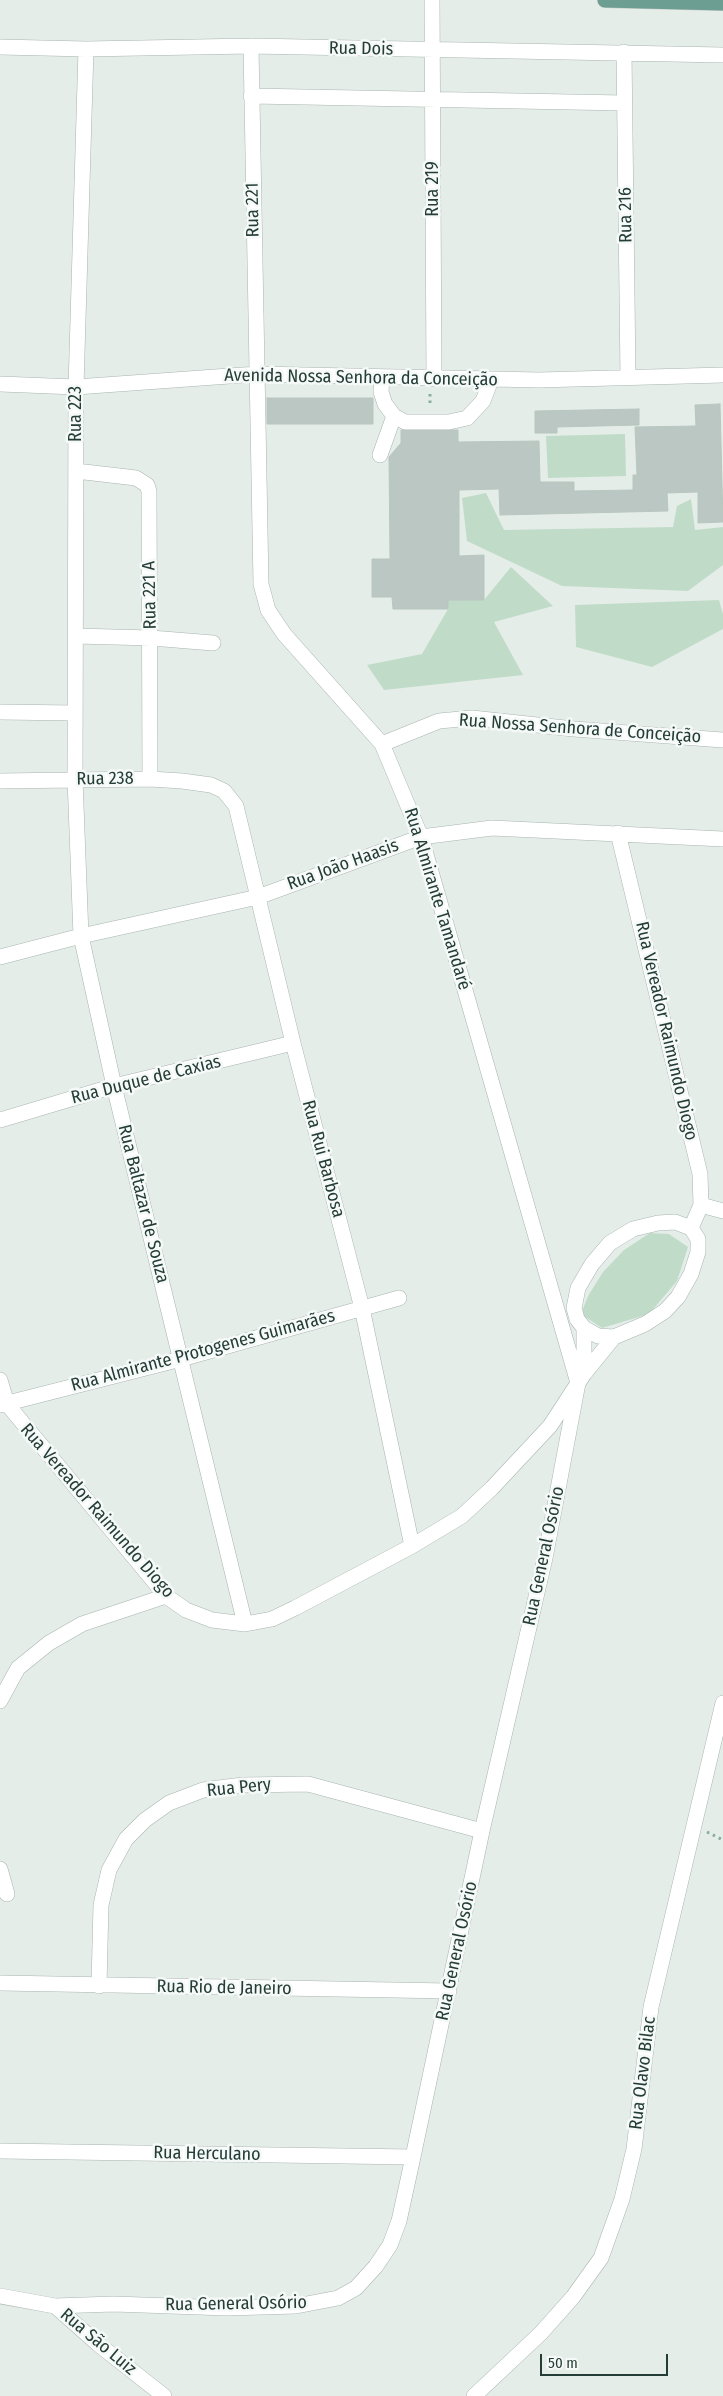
<!DOCTYPE html>
<meta charset="utf-8">
<style>
body{margin:0}
#map{position:relative;width:723px;height:2396px;overflow:hidden;background:#e5ede9;font-family:"Fira Sans Condensed",sans-serif}
canvas{display:block}
.scale{position:absolute;left:540px;top:2354px;width:128px;height:22px;box-sizing:border-box;border:2px solid #253d37;border-top:0;padding-left:6px;font-size:15px;line-height:18px;white-space:nowrap;color:#253d37;-webkit-text-stroke:4px #f5f9f7;paint-order:stroke}
</style>
<div id="map">
<canvas width="723" height="2396"></canvas>
<div class="scale">50 m</div>
</div>
<script>
const ctx = document.querySelector('canvas').getContext('2d');
ctx.lineJoin = 'round';
function fillPath(path, color) { ctx.fillStyle = color; ctx.fill(path, 'evenodd'); }
const shape = rows => new Path2D(rows.map(r => 'M' + r).join(''));
function stroke(path, color, width, dash) { ctx.strokeStyle = color; ctx.lineWidth = width; ctx.lineCap = dash ? 'butt' : 'round'; ctx.setLineDash(dash || []); ctx.stroke(path); }
function drawText(font, color, halo, rows, align = 'center') {
  ctx.font = font + ' "Fira Sans Condensed",sans-serif'; ctx.lineWidth = 5; ctx.setLineDash([]); ctx.textBaseline = 'middle'; ctx.strokeStyle = halo; ctx.fillStyle = color; for (const [text, x, y, turn = 0] of rows) {
    ctx.save(); ctx.translate(x, y); ctx.rotate((+turn || 0) * Math.PI / 180); ctx.textAlign = isNaN(turn) ? turn : align; if (halo) ctx.strokeText(text, 0, 0); ctx.fillText(text, 0, 0); ctx.restore();
  }
}
const green = shape([
 [625,434,626,476,548,478,546,436],
 [486,493,504,530,673,527,677,506,691,499,695,530,723,527,723,565,688,591,562,586,467,541,462,498],
 [511,567,553,606,494,622,523,675,384,690,367,665,422,654,448,609,448,600,484,600],
 [719,600,723,614,723,629,652,667,576,647,575,605],
 [650,1233,669,1234,688,1247,677,1281,649,1314,602,1328,581,1314,588,1296,603,1272,624,1250]
]);
const building = shape([
 [267,398,373,398,373,424,267,424,267,398],
 [720,404,723,522,698,523,698,492,667,493,668,511,500,515,499,489,459,490,459,556,484,555,484,600,448,600,448,609,393,609,392,597,372,597,372,559,390,559,389,457,401,443,401,430,458,430,458,442,539,441,540,482,574,482,574,491,633,490,633,475,637,475,635,427,696,426,695,405,720,404],
 [639,409,639,425,557,427,557,433,535,433,535,411,639,409]
]);
const path = shape([
 [430,394,430,407],
 [707,1832,723,1840]
]);
const minor = shape([
 [432,0,434,379],
 [0,47,86,49,251,46,723,55],
 [86,49,76,387,75,779,81,936,114,1086,245,1624],
 [624,52,628,377],
 [251,96,624,103],
 [382,377,381,392,385,404,394,416,405,422,449,422,467,418,483,401,491,380],
 [0,384,76,387,257,374,539,380,723,375],
 [380,455,394,416],
 [76,471,136,478,147,485,149,491,150,779],
 [76,636,151,638,213,643],
 [0,712,75,713],
 [382,744,439,721,472,718,574,729,723,740],
 [0,781,150,779,182,781,211,785,224,791,236,806,293,1043,362,1308,412,1546],
 [618,833,700,1174,701,1205,691,1228],
 [0,957,81,936,258,897,421,837,492,828,723,839],
 [0,1120,114,1086,293,1043],
 [701,1205,723,1211],
 [584,1328,598,1336,614,1337],
 [0,1380,7,1404,166,1596,186,1610,212,1620,245,1624,272,1619,295,1608,412,1546,462,1516,492,1488,550,1426,584,1374,614,1337,645,1324,665,1311,678,1297,691,1274,698,1252,698,1239,691,1228,675,1222,658,1223,633,1229,610,1243,592,1264,578,1288,574,1308,577,1319,584,1328,584,1374],
 [0,1405,181,1359,399,1298],
 [0,1701,18,1668,49,1643,82,1624,166,1596],
 [0,1869,7,1894],
 [0,1983,449,1991],
 [99,1986,101,1905,109,1870,126,1839,145,1820,169,1803,203,1790,243,1785,308,1784,482,1831],
 [0,2151,413,2157],
 [0,2296,55,2306,114,2304,227,2308,296,2306,338,2298,356,2288,376,2266,390,2245,399,2221,413,2157,482,1831,545,1558,578,1383,421,837,382,744,284,634,268,610,261,584,251,46],
 [55,2306,98,2344,164,2396],
 [474,2396,541,2333,573,2297,601,2258,622,2199,634,2149,651,2007,723,1703]
]);
const major = shape([
 [605,0,723,3]
]);
const streetNames = [
 ["Rua Dois",361,49,1],
 ["Rua 219",433,189,-90],
 ["Rua 221",253,210,-91],
 ["Rua 216",626,215,-91],
 ["Avenida Nossa Senhora da Conceição",361,378,1],
 ["Rua 223",76,414,-90],
 ["Rua 221 A",150,595,-91],
 ["Rua Nossa Senhora de Conceição",580,729,4],
 ["Rua 238",105,779,-1],
 ["Rua João Haasis",343,865,-20],
 ["Rua Almirante Tamandaré",437,899,73],
 ["Rua Vereador Raimundo Diogo",666,1031,77],
 ["Rua Duque de Caxias",146,1080,-14],
 ["Rua Rui Barbosa",323,1159,75],
 ["Rua Baltazar de Souza",143,1204,76],
 ["Rua Almirante Protogenes Guimarães",203,1351,-15],
 ["Rua Vereador Raimundo Diogo",97,1511,49],
 ["Rua General Osório",544,1556,-78],
 ["Rua Pery",239,1788,-6],
 ["Rua General Osório",457,1951,-78],
 ["Rua Rio de Janeiro",224,1988,1],
 ["Rua Olavo Bilac",643,2073,-83],
 ["Rua Herculano",207,2154,1],
 ["Rua General Osório",236,2304,-1],
 ["Rua São Luiz",98,2342,40]
];
fillPath(green, '#c0dcc8');
fillPath(building, '#bac7c2');
stroke(building, '#b8c6c0', 1);
stroke(minor, '#a8b5b0', 16);
stroke(major, '#c2c9c7', 16);
stroke(path, '#88ada2', 3, [2.5, 4]);
stroke(minor, '#fff', 15);
stroke(major, '#6d9e92', 15);
drawText('18px', '#253d37', '#f5f9f7', streetNames);
</script>
